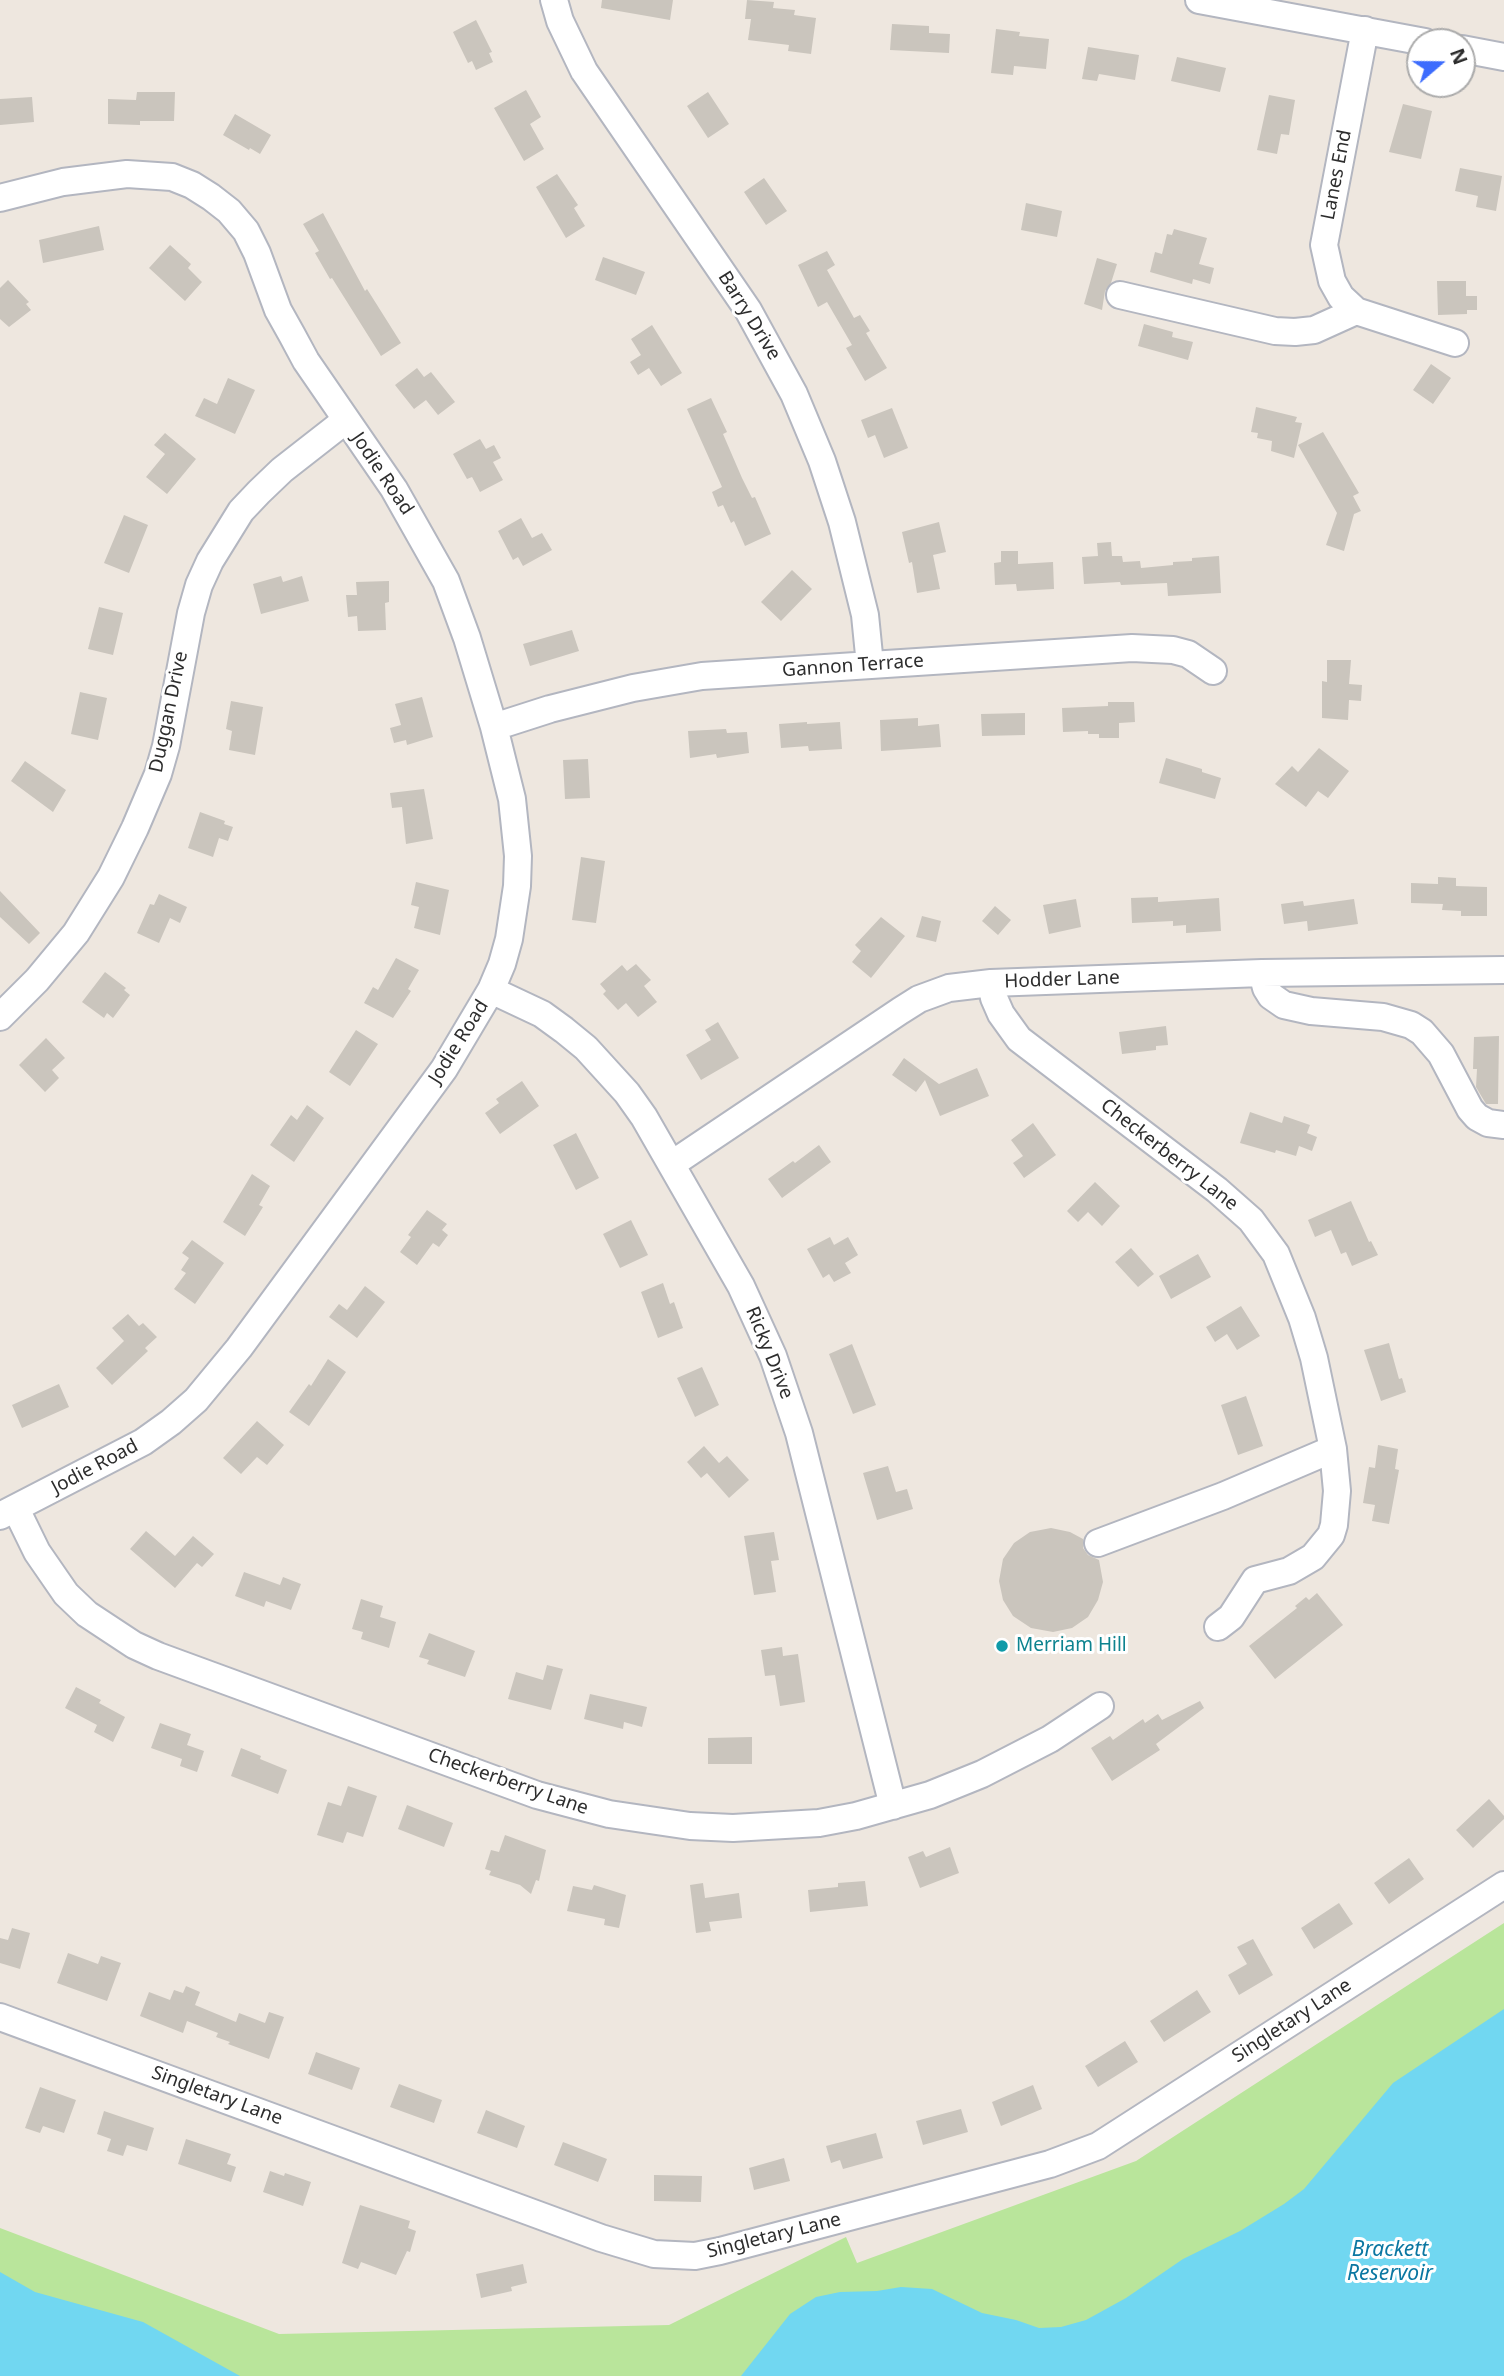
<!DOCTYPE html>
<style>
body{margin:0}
#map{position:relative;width:1504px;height:2376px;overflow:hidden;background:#eee7df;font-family:"Noto Sans",sans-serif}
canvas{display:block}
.north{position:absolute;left:1406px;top:28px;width:70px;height:70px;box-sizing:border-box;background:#fff;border:2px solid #ababab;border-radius:50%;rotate:70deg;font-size:19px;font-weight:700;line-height:28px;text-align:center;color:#2d2d2d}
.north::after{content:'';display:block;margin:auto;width:24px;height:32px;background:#3d6cfd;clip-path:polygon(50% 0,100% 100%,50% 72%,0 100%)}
</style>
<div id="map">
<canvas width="1504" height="2376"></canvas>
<div class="north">N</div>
</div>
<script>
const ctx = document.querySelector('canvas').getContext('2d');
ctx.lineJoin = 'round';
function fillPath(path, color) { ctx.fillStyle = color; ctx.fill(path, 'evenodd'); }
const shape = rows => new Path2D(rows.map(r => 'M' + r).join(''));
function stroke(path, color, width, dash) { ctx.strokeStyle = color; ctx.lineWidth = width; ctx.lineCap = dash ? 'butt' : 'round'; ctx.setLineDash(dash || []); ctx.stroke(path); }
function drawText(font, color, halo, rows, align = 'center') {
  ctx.font = font + ' "Noto Sans",sans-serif'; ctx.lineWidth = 6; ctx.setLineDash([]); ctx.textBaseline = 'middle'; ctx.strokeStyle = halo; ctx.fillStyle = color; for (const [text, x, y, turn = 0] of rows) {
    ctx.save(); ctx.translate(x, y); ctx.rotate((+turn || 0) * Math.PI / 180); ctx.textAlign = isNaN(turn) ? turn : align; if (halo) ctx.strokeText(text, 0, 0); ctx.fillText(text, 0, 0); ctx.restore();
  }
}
const green = shape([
 [1504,1923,1504,2376,0,2376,0,2228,279,2334,669,2325,846,2237,857,2263,1136,2161]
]);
const water = shape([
 [1504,2009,1504,2376,741,2376,790,2314,816,2297,840,2292,877,2291,901,2287,932,2289,982,2313,1016,2320,1039,2328,1061,2327,1086,2320,1126,2298,1183,2259,1240,2231,1284,2204,1304,2189,1393,2083],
 [0,2272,35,2292,143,2322,240,2376,0,2376]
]);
const building = shape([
 [602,0,673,0,670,20,601,8],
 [747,0,774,2,773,8,795,10,794,15,816,18,811,54,788,51,789,45,748,40,751,19,745,19],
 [476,20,492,52,489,53,493,62,476,70,472,61,468,63,453,32],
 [892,24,929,26,929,33,950,34,949,53,890,50],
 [996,29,1020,32,1019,36,1049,39,1046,69,1014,66,1013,75,991,73],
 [1088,47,1139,55,1135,80,1099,74,1097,81,1082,79],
 [1177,57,1226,68,1220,92,1171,81],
 [526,90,541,117,530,124,544,149,524,161,494,108],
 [137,92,175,92,174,121,140,121,140,125,108,124,108,99,136,100],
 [708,92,729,124,708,138,687,106],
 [1269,95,1295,100,1289,135,1281,134,1277,154,1257,150],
 [32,97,34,122,0,125,0,99],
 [1403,104,1432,111,1421,159,1389,152],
 [235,114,271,135,260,154,250,148,249,150,223,135],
 [1460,168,1502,176,1496,211,1476,207,1478,196,1455,191],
 [557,174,578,205,574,208,585,226,566,238,536,187],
 [764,178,787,211,766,225,744,192],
 [1026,203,1062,211,1057,237,1021,230],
 [323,213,365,291,367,289,401,343,381,356,332,278,330,279,315,253,319,251,303,224],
 [99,226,104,250,43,263,39,240],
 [1174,229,1207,238,1199,264,1214,268,1210,284,1193,279,1192,284,1150,272,1155,252,1162,254,1167,234,1172,235],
 [170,245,191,264,188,268,202,282,185,301,149,268],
 [827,251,835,265,827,270,854,318,860,315,870,331,866,333,887,368,865,381,846,348,852,345,827,302,818,307,798,265],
 [603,257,645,272,636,295,595,280],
 [1097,258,1117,264,1111,283,1105,291,1102,310,1084,304],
 [8,280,29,302,26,304,31,310,9,327,0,319,0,288],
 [1437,281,1466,281,1466,296,1477,296,1477,310,1467,310,1467,314,1438,315],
 [1144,324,1173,332,1172,337,1193,342,1188,360,1138,346],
 [652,325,682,373,661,386,649,368,638,375,630,362,641,355,631,339],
 [1431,364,1451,378,1433,404,1413,390],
 [417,368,424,377,431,372,455,402,438,415,426,400,414,409,395,385],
 [228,378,255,390,235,434,195,416,204,398,217,404],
 [711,398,727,432,723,434,742,478,752,498,755,497,771,534,745,546,734,521,731,523,723,505,718,507,712,492,722,487,687,409],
 [1256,407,1297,417,1295,422,1302,423,1294,458,1271,451,1272,441,1257,438,1258,433,1251,432],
 [892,408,908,448,884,458,875,435,868,438,861,420],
 [1323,432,1359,493,1353,496,1361,511,1354,514,1344,551,1326,545,1337,513,1298,445],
 [165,433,196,459,167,494,146,477,165,454,154,445],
 [480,439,486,449,494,445,501,458,493,462,503,480,480,492,472,477,467,479,453,454],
 [124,515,148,525,129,573,104,563],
 [521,518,532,538,542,533,552,550,523,566,518,557,513,560,498,531],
 [939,522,946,552,933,555,940,589,917,593,912,562,909,563,902,532],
 [1111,542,1112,556,1122,556,1123,562,1140,561,1141,568,1173,565,1173,562,1192,561,1192,558,1219,556,1221,593,1168,596,1167,583,1121,585,1120,582,1084,584,1082,557,1098,556,1097,543],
 [1001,551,1018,551,1018,564,1053,562,1054,589,1017,591,1016,584,995,585,994,563,1001,562],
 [792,570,812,589,781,621,761,602],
 [281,576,283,582,302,576,309,601,261,614,253,584],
 [389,581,389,602,385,603,386,630,358,631,357,616,348,617,346,595,357,595,356,582],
 [99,607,123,613,113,655,88,649],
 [572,630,579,651,530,666,523,644],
 [1327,660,1351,660,1349,684,1362,685,1361,701,1349,700,1348,720,1322,718,1322,681,1327,682],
 [80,692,107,698,98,740,71,734],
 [422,697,433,737,407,745,406,740,394,743,390,728,401,725,395,704],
 [231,701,263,707,255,755,229,750,232,731,226,729],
 [1108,702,1134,702,1135,722,1119,723,1119,738,1099,738,1099,734,1088,734,1088,731,1063,732,1062,708,1108,706],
 [1025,713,1025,735,982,736,981,714],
 [918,718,918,726,939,724,941,747,881,751,880,720],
 [807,722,807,724,840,722,842,749,809,751,808,746,781,748,779,724],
 [726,729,727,733,747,732,749,753,717,758,716,754,690,758,688,731],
 [1319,748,1349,771,1328,798,1318,791,1306,807,1275,784,1292,766,1298,772],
 [1166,758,1202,769,1202,772,1221,778,1215,799,1159,783],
 [588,759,590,798,565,799,563,760],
 [25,761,66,790,53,812,11,781],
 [424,789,433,839,406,844,402,807,392,808,390,793],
 [200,812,225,821,224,824,233,827,228,841,219,838,213,857,188,848],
 [581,857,605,861,596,923,572,920],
 [1438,877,1456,878,1456,886,1487,887,1487,916,1461,916,1461,911,1442,910,1443,904,1411,903,1411,883,1438,884],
 [416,882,449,890,440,935,414,928,419,907,411,905],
 [0,891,40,933,29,944,0,917],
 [159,894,187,907,180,923,170,918,159,943,137,933,150,904,154,905],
 [1158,897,1158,902,1219,898,1221,931,1186,933,1186,925,1173,926,1173,921,1132,923,1131,898],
 [1076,899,1081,927,1049,934,1043,905],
 [1354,899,1358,924,1308,931,1307,921,1284,924,1281,904,1303,901,1304,906],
 [995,906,1011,920,998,935,982,921],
 [922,916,941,921,936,942,916,937],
 [881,917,905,936,871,978,852,962,861,951,855,945],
 [396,958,419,970,408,989,411,991,393,1018,364,1003,373,987,378,990],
 [636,964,651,980,644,986,657,1002,638,1017,626,1003,618,1010,603,994,606,991,600,984,622,965,627,971],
 [105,972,126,988,124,990,130,995,113,1018,107,1013,104,1018,82,1002],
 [718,1022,739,1058,701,1080,686,1055,711,1040,705,1030],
 [1166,1026,1168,1045,1156,1046,1156,1050,1122,1054,1119,1032],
 [356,1030,378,1044,350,1086,329,1072],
 [1499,1036,1498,1104,1486,1104,1476,1087,1477,1069,1473,1069,1474,1037],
 [46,1038,65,1058,52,1070,59,1078,45,1092,19,1065],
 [904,1058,939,1084,977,1068,989,1096,940,1116,925,1080,916,1092,892,1075],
 [522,1081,539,1106,500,1134,485,1113,499,1103,496,1099],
 [307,1105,324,1118,294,1162,270,1145,291,1115,297,1120],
 [1250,1112,1282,1123,1284,1116,1310,1125,1307,1133,1317,1137,1312,1151,1299,1146,1296,1156,1276,1150,1275,1153,1240,1143],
 [1033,1123,1056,1155,1024,1178,1013,1163,1023,1156,1011,1140],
 [576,1133,599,1178,576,1190,553,1145],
 [819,1145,831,1162,782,1198,768,1179,793,1161,795,1163],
 [252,1174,270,1186,259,1205,263,1207,245,1236,223,1222],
 [1095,1182,1120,1206,1102,1226,1088,1212,1078,1222,1067,1211],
 [1351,1201,1369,1242,1371,1241,1378,1255,1352,1266,1346,1252,1341,1254,1331,1230,1315,1237,1308,1220],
 [427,1210,447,1224,442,1230,448,1235,439,1247,433,1243,417,1265,400,1252,411,1237,408,1235],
 [631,1220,648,1255,620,1268,603,1234],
 [830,1237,834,1245,848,1237,858,1255,845,1263,851,1273,834,1282,829,1274,823,1278,807,1249],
 [192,1240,224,1263,195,1304,174,1289,186,1273,181,1270,189,1258,182,1253],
 [1131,1248,1154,1274,1138,1287,1115,1262],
 [1198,1254,1211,1277,1171,1299,1159,1276],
 [663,1283,670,1304,674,1302,683,1328,658,1338,641,1292],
 [365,1286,385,1302,357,1338,329,1317,339,1304,347,1310],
 [1241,1306,1260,1336,1237,1350,1227,1334,1215,1342,1206,1327],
 [128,1314,139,1326,143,1323,157,1337,145,1348,148,1351,112,1385,96,1368,124,1341,112,1328],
 [1389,1343,1399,1379,1402,1378,1406,1392,1381,1401,1364,1350],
 [852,1344,876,1405,853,1414,829,1354],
 [328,1359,346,1372,309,1426,289,1412,309,1384,311,1386],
 [702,1367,719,1405,695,1417,677,1378],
 [59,1384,69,1407,22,1428,12,1405],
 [1246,1396,1263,1446,1238,1455,1221,1405],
 [257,1421,284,1445,267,1465,257,1457,241,1474,223,1458],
 [1378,1445,1398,1449,1395,1469,1399,1470,1389,1524,1372,1521,1375,1505,1363,1503,1369,1467,1375,1468],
 [704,1446,719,1463,727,1456,749,1480,729,1498,707,1473,701,1478,687,1462],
 [888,1466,896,1492,907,1489,913,1509,877,1520,863,1473],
 [1051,1528,1070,1532,1083,1539,1083,1548,1088,1555,1099,1560,1103,1582,1098,1600,1088,1617,1072,1628,1053,1632,1031,1628,1013,1616,1003,1600,999,1581,1003,1559,1014,1543,1030,1532],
 [146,1531,175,1556,193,1536,214,1554,202,1567,197,1563,175,1588,130,1549],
 [774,1532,779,1560,771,1561,776,1592,754,1595,744,1536],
 [244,1572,280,1585,283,1577,301,1584,291,1610,266,1601,264,1607,235,1596],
 [1317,1593,1343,1625,1275,1679,1249,1646,1297,1608,1295,1606,1306,1597,1309,1600],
 [361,1599,383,1606,380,1617,396,1622,389,1648,361,1639,363,1632,352,1629],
 [429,1633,475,1651,465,1677,427,1664,429,1660,419,1657],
 [782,1647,783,1656,798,1654,805,1702,780,1706,775,1675,765,1676,761,1650],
 [547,1665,563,1669,551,1710,508,1699,516,1672,543,1680],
 [76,1687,101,1700,99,1703,125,1717,113,1742,94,1732,97,1725,65,1708],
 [590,1694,647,1707,642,1727,624,1722,623,1729,584,1719],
 [1200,1701,1204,1708,1156,1744,1160,1750,1112,1781,1091,1748,1110,1736,1113,1740,1143,1719,1145,1723,1158,1714,1162,1720],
 [160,1723,191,1734,187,1745,204,1751,197,1772,180,1766,182,1759,151,1748],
 [752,1737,752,1764,708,1764,708,1738],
 [241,1748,261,1756,260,1759,287,1770,278,1794,231,1776],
 [348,1786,377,1796,363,1837,347,1832,343,1843,317,1835,328,1802,341,1806],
 [1489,1799,1504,1816,1504,1819,1473,1848,1456,1830],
 [407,1805,453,1823,444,1847,398,1829],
 [505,1835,546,1850,539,1881,536,1880,531,1894,520,1885,489,1875,491,1871,485,1869,491,1850,499,1852],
 [950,1847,959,1873,920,1888,908,1857,923,1851,926,1857],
 [1409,1858,1424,1879,1389,1904,1374,1883],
 [865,1881,868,1906,810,1912,808,1890,838,1887,838,1883],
 [703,1883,705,1898,739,1893,742,1918,709,1922,711,1931,696,1933,690,1885],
 [594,1885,626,1895,619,1928,604,1925,605,1919,567,1911,573,1886,592,1890],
 [1339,1903,1353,1924,1314,1949,1301,1928],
 [12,1928,30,1933,20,1969,0,1963,0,1938,8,1940],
 [1253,1939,1273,1975,1239,1995,1228,1975,1247,1964,1237,1947],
 [68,1953,98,1964,101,1956,121,1963,107,2001,57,1983],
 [186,1986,200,1992,195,2005,236,2022,239,2013,265,2023,269,2012,284,2017,269,2059,228,2044,230,2042,216,2037,218,2033,187,2021,183,2033,140,2016,149,1992,170,2000,174,1990,183,1993],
 [1197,1990,1211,2012,1164,2042,1150,2021],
 [1125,2041,1138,2062,1098,2087,1085,2066],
 [316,2052,360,2068,352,2090,308,2074],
 [399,2084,442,2100,434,2123,390,2107],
 [1033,2085,1042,2109,1001,2126,992,2102],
 [40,2087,76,2100,64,2133,43,2126,40,2133,25,2128],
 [961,2109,968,2132,923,2145,916,2121],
 [486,2110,525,2126,517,2148,477,2133],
 [104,2111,154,2128,147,2151,127,2145,123,2156,107,2151,111,2139,97,2134],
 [876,2133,883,2158,843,2169,840,2160,831,2163,826,2146],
 [186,2139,231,2154,227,2164,236,2167,231,2182,178,2164],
 [563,2142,607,2159,598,2182,554,2165],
 [784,2158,790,2181,754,2190,749,2168],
 [270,2171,284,2176,285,2173,311,2182,303,2206,263,2192],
 [654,2175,702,2176,701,2202,654,2201],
 [360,2205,410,2221,408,2228,416,2231,410,2252,407,2251,396,2275,361,2262,358,2269,342,2263],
 [523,2264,527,2283,511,2287,512,2291,481,2298,476,2274]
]);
const minor = shape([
 [554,0,560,21,584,71,748,310,794,394,822,461,842,522,865,615,870,665],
 [1199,0,1425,42],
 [1462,49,1504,57],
 [0,198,63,182,127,174,172,177,192,185,211,197,229,211,246,231,257,253,278,310,292,335,306,361,394,489,446,581,467,638,494,727,512,799,518,856,517,886,509,939,502,964,491,990,444,1069,239,1348,196,1400,171,1422,143,1442,0,1516],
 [1120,295,1275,331,1295,332,1314,330,1356,311,1455,343],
 [1356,311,1341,297,1332,281,1324,245,1365,30],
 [494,727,550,709,633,688,702,676,1132,648,1173,650,1188,654,1213,671],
 [1262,973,1266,988,1271,996,1284,1005,1311,1011,1383,1017,1411,1025,1422,1032,1441,1054,1470,1109,1477,1117,1488,1123,1504,1125],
 [991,983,994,998,1001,1014,1019,1039,1217,1190,1251,1220,1276,1254,1302,1318,1314,1358,1333,1449,1337,1491,1334,1525,1331,1535,1313,1557,1289,1571,1255,1580,1231,1617,1218,1627],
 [491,990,542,1014,564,1030,586,1048,627,1093,644,1117,741,1286,773,1356,799,1433,893,1806],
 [0,1017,37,980,76,933,111,877,135,828,158,774,166,746,191,613,199,585,210,561,241,511,259,492,282,470,346,420],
 [672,1164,900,1011,919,999,949,988,991,983,1262,973,1504,970],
 [16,1509,37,1552,66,1594,87,1614,134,1645,158,1656,537,1795,609,1814,690,1826,733,1828,819,1823,856,1816,930,1795,982,1774,1050,1739,1100,1706],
 [1098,1543,1223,1496,1333,1449],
 [0,2017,601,2238,654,2254,695,2256,720,2251,1050,2164,1098,2146,1504,1885]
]);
const markers = [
 [1002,1646,7,"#0f9aa8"]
];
const streetNames = [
 ["Lanes End",1337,175,-79],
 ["Barry Drive",749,316,58],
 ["Jodie Road",382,474,56],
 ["Gannon Terrace",853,666,-4],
 ["Duggan Drive",169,712,-78],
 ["Hodder Lane",1062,980,-2],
 ["Jodie Road",459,1042,-58],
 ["Checkerberry Lane",1169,1155,38],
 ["Ricky Drive",769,1353,68],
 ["Jodie Road",95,1467,-28],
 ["Checkerberry Lane",508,1782,19],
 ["Singletary Lane",1292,2021,-33],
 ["Singletary Lane",217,2096,20],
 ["Singletary Lane",774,2236,-14]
];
const cultureNames = [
 ["Merriam Hill",1016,1646]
];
const waterNames = [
 ["Brackett",1390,2250],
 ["Reservoir",1390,2274]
];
fillPath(green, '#b9e59b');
fillPath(water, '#71d7f1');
fillPath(building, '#cac5bd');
stroke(minor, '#b3b6c0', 30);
stroke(minor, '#fff', 26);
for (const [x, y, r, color] of markers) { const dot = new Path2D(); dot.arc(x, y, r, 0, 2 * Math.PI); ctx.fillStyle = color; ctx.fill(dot); stroke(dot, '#fff', 2.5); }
drawText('19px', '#2d2d2d', '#fff', streetNames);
drawText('19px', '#0d838f', '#fff', cultureNames, 'left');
drawText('italic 21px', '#0b77a2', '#fff', waterNames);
</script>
